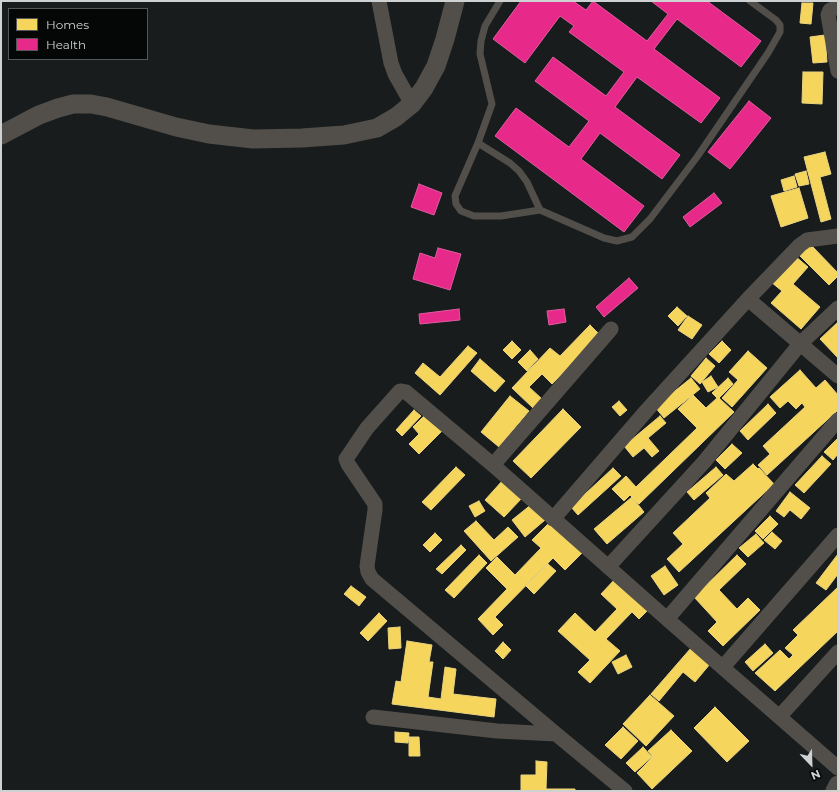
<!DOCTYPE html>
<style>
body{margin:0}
#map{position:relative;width:839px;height:792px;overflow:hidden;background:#181c1c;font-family:Montserrat,sans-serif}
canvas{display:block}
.frame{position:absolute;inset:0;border:2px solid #ced2d3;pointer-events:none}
.legend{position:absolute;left:8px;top:8px;width:140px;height:52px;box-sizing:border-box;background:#050707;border:1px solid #555859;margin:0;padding:5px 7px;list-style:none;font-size:12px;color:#ced2d3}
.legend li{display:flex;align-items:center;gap:8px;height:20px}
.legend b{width:20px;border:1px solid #555859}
.north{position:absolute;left:791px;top:744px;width:40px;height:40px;-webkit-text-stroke:3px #050707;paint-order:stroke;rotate:157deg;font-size:11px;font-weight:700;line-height:16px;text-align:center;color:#ced2d3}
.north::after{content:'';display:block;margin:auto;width:14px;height:18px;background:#ced2d3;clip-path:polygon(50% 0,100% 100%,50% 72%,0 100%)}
</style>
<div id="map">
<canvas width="839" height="792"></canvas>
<div class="frame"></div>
<ul class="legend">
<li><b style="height:11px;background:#f6d55c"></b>Homes</li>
<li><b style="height:11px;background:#e7298a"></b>Health</li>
</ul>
<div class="north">N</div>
</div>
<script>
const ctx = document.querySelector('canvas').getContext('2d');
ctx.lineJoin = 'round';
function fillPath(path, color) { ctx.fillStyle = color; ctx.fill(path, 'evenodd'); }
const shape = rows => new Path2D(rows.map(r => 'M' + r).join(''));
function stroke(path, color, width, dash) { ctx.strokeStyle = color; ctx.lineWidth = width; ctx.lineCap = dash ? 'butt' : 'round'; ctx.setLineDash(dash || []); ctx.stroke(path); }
const homes = shape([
 [802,3,813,3,811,24,800,23,802,3],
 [825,35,827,62,813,63,810,37,825,35],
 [803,72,823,72,822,104,802,103,803,72],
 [825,152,831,174,820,177,831,219,821,222,804,157,825,152],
 [806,171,809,184,799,186,795,174,806,171],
 [794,176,797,187,784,191,781,180,794,176],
 [799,188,808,218,781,227,771,196,799,188],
 [810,244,838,273,838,276,829,285,799,255,810,244],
 [795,256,808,267,793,284,820,307,801,329,771,303,782,291,771,282,795,256],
 [677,307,687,316,678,326,668,316,677,307],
 [688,316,702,325,692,339,678,330,688,316],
 [838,322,838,358,820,339,838,322],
 [590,325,600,335,552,384,542,374,529,387,542,399,533,408,512,388,550,348,560,356,590,325],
 [512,341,521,350,512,359,503,350,512,341],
 [722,341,731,350,719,363,709,354,722,341],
 [468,346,477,353,440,395,415,373,423,363,440,377,468,346],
 [530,350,538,359,527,371,518,362,530,350],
 [748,351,767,368,732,407,722,398,738,380,729,372,748,351],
 [706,358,715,366,700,384,691,376,706,358],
 [480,359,505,381,495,392,471,371,480,359],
 [800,370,816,388,825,380,838,395,838,410,767,475,758,465,770,454,763,446,805,407,802,403,796,409,788,401,780,408,770,397,800,370],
 [711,376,718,387,708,392,702,382,711,376],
 [691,378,700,389,664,418,655,407,691,378],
 [728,378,733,384,719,398,734,412,639,504,630,495,624,501,612,489,626,476,636,487,697,428,678,409,693,395,706,408,717,398,712,393,728,378],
 [510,396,529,411,499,447,481,432,510,396],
 [619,401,627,410,620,416,612,407,619,401],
 [768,404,776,413,748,440,740,431,768,404],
 [563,409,581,427,531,478,513,461,563,409],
 [414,410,421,416,402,436,396,430,414,410],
 [426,414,442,431,419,454,409,444,419,434,413,427,426,414],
 [660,416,666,423,648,438,659,451,652,457,644,448,633,457,624,446,660,416],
 [838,438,838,454,833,460,824,452,838,438],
 [732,444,742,453,725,469,716,460,732,444],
 [822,456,831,464,804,493,795,485,822,456],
 [753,464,758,469,759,468,774,484,679,572,667,559,683,544,673,533,710,498,706,493,726,474,734,481,753,464],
 [456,467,465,475,431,510,422,502,456,467],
 [716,467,723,475,694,500,687,492,716,467],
 [613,468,621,476,578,515,571,507,613,468],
 [503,480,522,498,504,517,485,500,503,480],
 [790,492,810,508,801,519,790,510,784,517,776,511,790,492],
 [632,497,644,512,607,544,594,529,632,497],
 [479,501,485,511,475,517,469,506,479,501],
 [532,504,545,520,525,537,512,520,532,504],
 [770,516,778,524,763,539,755,531,770,516],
 [476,521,494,540,508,527,518,537,491,561,464,531,476,521],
 [551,521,582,553,565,570,553,558,495,617,503,625,493,635,478,619,507,589,486,568,497,557,515,575,541,548,532,540,551,521],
 [772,532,782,541,775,549,764,540,772,532],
 [435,533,442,540,430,552,423,545,435,533],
 [756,534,764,543,748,557,739,548,756,534],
 [461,545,466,550,442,574,436,569,461,545],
 [838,554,838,574,826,590,816,583,838,554],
 [479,555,487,563,454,598,445,590,479,555],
 [737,555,746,564,719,590,737,609,748,598,760,610,723,646,708,631,717,622,694,597,737,555],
 [548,564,556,571,534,594,526,586,548,564],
 [665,566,678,585,664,595,651,576,665,566],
 [616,578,649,609,639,619,632,612,606,639,620,651,590,683,578,672,590,660,558,631,575,613,595,632,617,609,601,594,616,578],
 [351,586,366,597,359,606,344,594,351,586],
 [838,587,838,631,775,691,755,673,780,650,789,659,793,655,785,648,798,635,793,630,838,587],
 [379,613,387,621,368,641,360,633,379,613],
 [400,627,401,648,389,649,388,628,400,627],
 [407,641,432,645,429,662,433,662,428,697,441,699,445,667,456,669,453,694,496,699,494,717,392,704,396,681,401,682,407,641],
 [503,642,511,650,503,659,495,651,503,642],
 [765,644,773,653,753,671,745,662,765,644],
 [691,648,710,664,695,682,683,672,659,701,651,694,691,648],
 [626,655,632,667,618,674,612,662,626,655],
 [650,695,674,716,646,746,623,724,650,695],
 [715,707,749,741,727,762,694,728,715,707],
 [623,727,638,741,621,759,605,745,623,727],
 [671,730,692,751,652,789,637,773,653,757,648,751,671,730],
 [395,732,409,733,408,743,395,742,395,732],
 [409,737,419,737,420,756,409,756,409,737],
 [643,747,652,757,635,772,626,763,643,747],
 [536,761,547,762,546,789,575,789,575,791,521,791,521,775,536,775,536,761]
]);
const health = shape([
 [521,1,573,1,586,10,593,1,647,41,668,14,651,1,707,1,761,41,741,67,677,19,654,49,720,98,701,123,637,77,615,107,680,155,662,179,600,133,581,159,644,206,624,232,495,136,516,108,569,147,589,121,535,81,553,57,606,96,624,72,569,32,574,26,560,16,525,63,493,39,521,1],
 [749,101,771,118,730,169,708,152,749,101],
 [419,184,442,193,434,215,411,207,419,184],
 [714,193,722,203,690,227,683,217,714,193],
 [438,248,461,254,450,290,413,279,420,253,435,258,438,248],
 [629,278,638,288,604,317,596,307,629,278],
 [459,309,460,320,420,324,419,314,459,309],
 [564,309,566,322,549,325,547,311,564,309]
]);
const service = shape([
 [500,1,485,26,481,41,480,54,492,104,478,143,455,196,456,204,461,211,474,216,501,216,540,210,604,238,617,241,632,237,650,219,697,157,768,53,780,32,780,25,776,20,750,1],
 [478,143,510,163,519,171,527,182,540,210]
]);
const minor = shape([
 [379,1,391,63,395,74,412,104],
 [838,7,830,10,828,15,838,71],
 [748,299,838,376],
 [493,465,611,329],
 [553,519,647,410,748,299,800,245,807,240,838,236],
 [608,567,704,462,800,344,838,308],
 [667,619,838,420],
 [723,667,838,535],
 [780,716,838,652],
 [373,717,497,731,556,734],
 [625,791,556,734,372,579,368,572,367,566,375,510,375,504,348,464,346,459,367,428,400,391,406,392,493,465,667,619,838,768]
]);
const tertiary = shape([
 [1,135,39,115,58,108,73,104,91,104,107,107,176,127,209,134,253,139,302,138,344,135,377,128,396,117,412,104,424,88,436,66,445,39,455,1],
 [835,791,838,785]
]);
fillPath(homes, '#f6d55c');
stroke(homes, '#ead480', 1);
fillPath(health, '#e7298a');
stroke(health, '#e05ca0', 1);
stroke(service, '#524f4a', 7);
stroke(minor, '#524f4a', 15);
stroke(tertiary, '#524f4a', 19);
</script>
